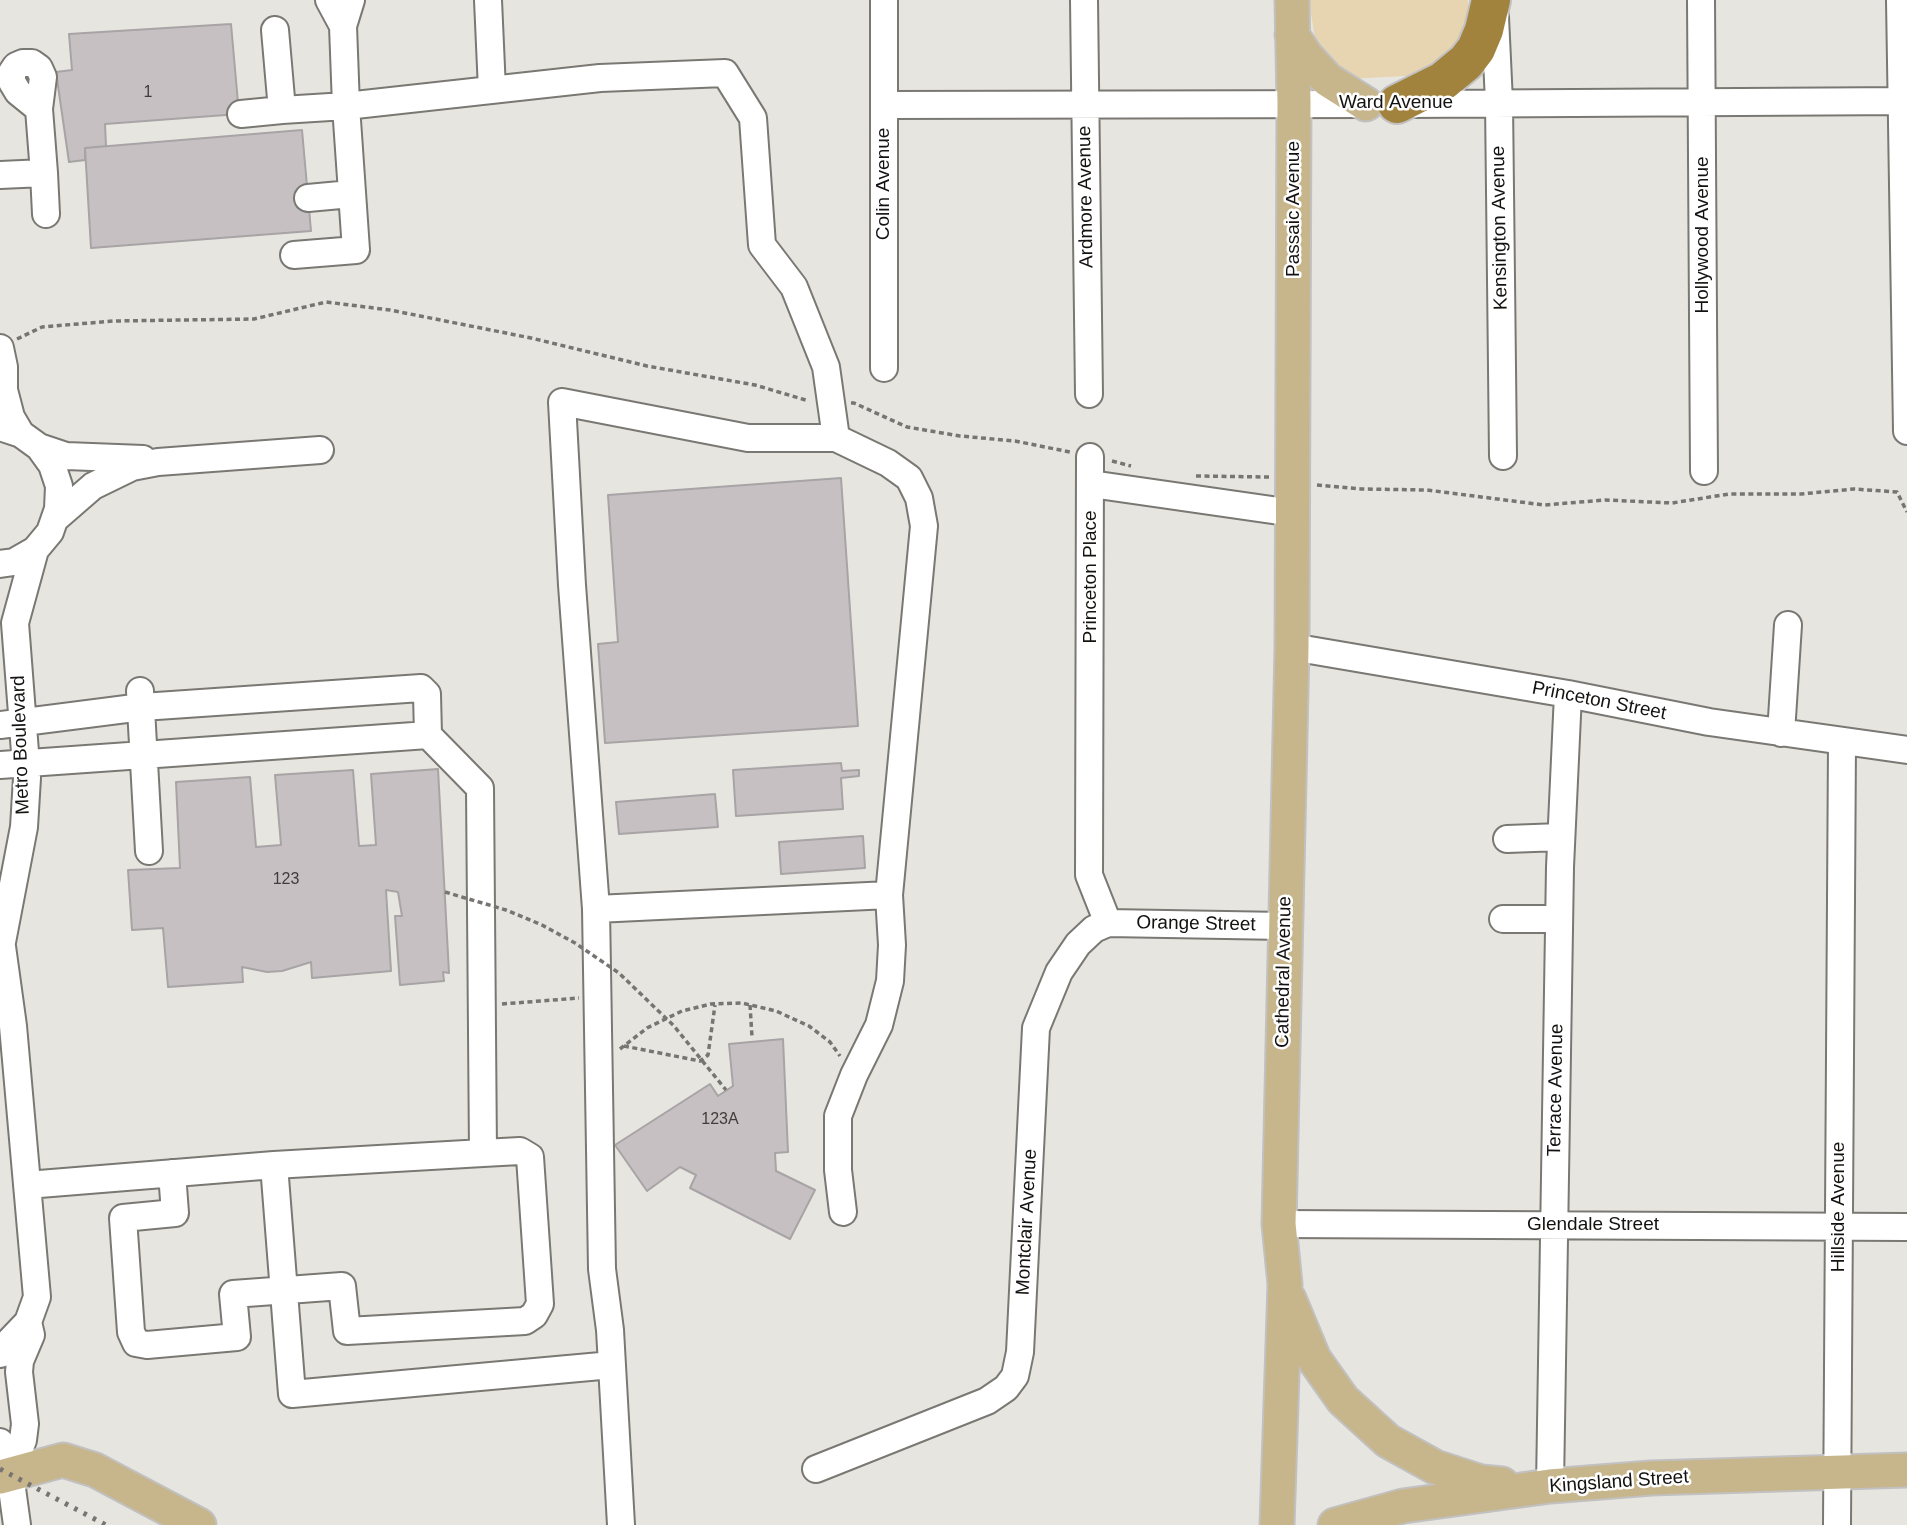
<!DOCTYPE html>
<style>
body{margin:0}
canvas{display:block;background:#e7e5e0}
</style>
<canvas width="1907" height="1525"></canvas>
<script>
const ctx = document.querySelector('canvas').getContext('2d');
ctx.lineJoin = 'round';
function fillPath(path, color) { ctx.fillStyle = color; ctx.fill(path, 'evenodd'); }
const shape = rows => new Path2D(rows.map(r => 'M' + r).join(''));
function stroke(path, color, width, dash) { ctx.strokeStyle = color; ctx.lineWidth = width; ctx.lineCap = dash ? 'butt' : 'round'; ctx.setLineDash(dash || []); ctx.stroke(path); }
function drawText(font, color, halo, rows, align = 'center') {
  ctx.font = font + ' Helvetica,sans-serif'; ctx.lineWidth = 5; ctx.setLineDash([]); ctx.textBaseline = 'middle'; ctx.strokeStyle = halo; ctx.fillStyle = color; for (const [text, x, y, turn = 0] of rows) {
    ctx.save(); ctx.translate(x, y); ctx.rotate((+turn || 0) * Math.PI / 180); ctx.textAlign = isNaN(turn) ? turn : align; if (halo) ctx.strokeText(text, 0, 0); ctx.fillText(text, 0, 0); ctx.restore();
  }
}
const green = shape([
 [1309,0,1468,0,1469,14,1455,53,1425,75,1348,79,1317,52]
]);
const building = shape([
 [231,24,239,114,105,124,106,146,85,148,85,160,69,162,56,72,72,70,69,34,231,24],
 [302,130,311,231,91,248,85,148,302,130],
 [841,478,858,726,605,743,598,644,618,642,608,495,841,478],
 [841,763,842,771,859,770,859,776,841,778,843,809,736,816,733,770,841,763],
 [438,769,449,973,443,972,444,981,400,985,395,916,402,916,398,892,386,890,391,971,312,978,311,962,282,971,267,972,242,967,243,982,168,987,163,928,132,930,128,870,180,868,176,782,250,777,256,847,281,845,275,775,353,770,359,846,376,845,371,774,438,769],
 [715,794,718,827,619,834,616,802,715,794],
 [863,836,865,868,781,874,779,842,863,836],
 [783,1039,788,1152,775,1153,776,1171,815,1190,790,1239,690,1188,696,1175,680,1167,647,1191,615,1145,710,1084,718,1096,733,1086,729,1044,783,1039]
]);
const path = shape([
 [17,339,42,327,113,321,254,319,326,302,390,310,531,338,647,366,755,385,809,401],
 [851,403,854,403,907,427,960,436,1015,441,1070,452],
 [1112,461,1131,466],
 [1196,476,1269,477],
 [1317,485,1361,489,1427,490,1544,505,1605,500,1672,503,1729,494,1801,494,1854,489,1897,492,1907,512],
 [502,1004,579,998],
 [750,1005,752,1037],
 [624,1046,700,1061,708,1055,715,1005],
 [620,1049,647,1028,682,1011,711,1004,742,1003,776,1011,809,1026,830,1042,840,1056]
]);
const minor = shape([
 [329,0,343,26,351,0],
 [488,0,492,90],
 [1084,0,1089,394],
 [1701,0,1704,471],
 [1900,0,1907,431],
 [1495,17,1499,102,1503,456],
 [343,26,346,106,600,78,725,73,753,118,762,245,794,287,826,367,836,438],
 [275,30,282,110,346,106,356,250,294,255],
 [1407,104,1907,101],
 [884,105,1369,104],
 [241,114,282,110],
 [44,173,46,214],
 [0,175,44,173,39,109,43,77,39,68,32,63,23,63,16,66,12,72,12,82,18,92,39,109],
 [308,198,351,194],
 [0,348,4,367,4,390,11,417,21,434],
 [884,368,884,0],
 [0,427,21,434,39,447,52,465,59,486,58,509,50,532,35,550,14,562,0,564],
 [39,447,66,456,143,459],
 [1090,457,1089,875,1108,923],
 [1091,484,1293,513],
 [55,519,93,486,132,467,158,462,320,450],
 [1292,647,1568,694,1709,722,1907,750],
 [140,691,149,851],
 [0,725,142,707,421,688,427,694,428,735,480,788,483,1153,520,1151,530,1157,540,1304,534,1315,525,1321,347,1331,342,1286,233,1294,237,1337,147,1345,136,1343,131,1332,123,1218,175,1213,172,1173],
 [1781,733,1788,625],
 [0,765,428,735],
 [1507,839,1561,837],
 [596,909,889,895,892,945,890,981,879,1025,854,1075,838,1116,838,1170,843,1212],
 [1503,919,1559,919],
 [0,932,13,1026,37,1297,28,1322],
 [2,942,24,827,27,778,15,623,35,550],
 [274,1165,292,1394,612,1365],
 [27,1185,274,1165,483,1153],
 [1279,1224,1907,1227],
 [0,1354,4,1347,28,1322],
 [0,1442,10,1474,17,1525],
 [816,1469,987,1401,1006,1388,1015,1376,1020,1352,1036,1028,1059,972,1078,944,1094,929,1108,923,1284,926],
 [10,1474,23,1440,25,1424,19,1372,20,1361,31,1335,28,1322],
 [1550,1486,1560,867,1568,694],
 [621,1525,610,1330,602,1269,596,909,572,585,562,402,748,438,836,438,888,463,909,478,919,498,924,526,889,895],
 [1837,1525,1842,743]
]);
const major = shape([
 [1292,35,1306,56,1328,80,1366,104],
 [1289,1299,1314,1359,1343,1400,1388,1441,1435,1467,1481,1482,1502,1484],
 [0,1477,63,1460,95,1470,199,1525],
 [1277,1525,1285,1284,1279,1224,1292,647,1294,103,1292,0],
 [1335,1525,1403,1506,1550,1486,1651,1478,1907,1470]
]);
const highway = shape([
 [1397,104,1443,81,1466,62,1476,49,1484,30,1491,0]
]);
const rail = shape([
 [0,1469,106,1525]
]);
const pathBridge = shape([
 [445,892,506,910,542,925,575,943,619,973,674,1026,726,1090]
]);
const numberNames = [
 ["1",148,93],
 ["123",286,880],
 ["123A",720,1120]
];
const streetNames = [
 ["Ward Avenue",1396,103],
 ["Colin Avenue",884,184,-90],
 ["Ardmore Avenue",1086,197,-91],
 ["Passaic Avenue",1294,209,-90],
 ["Kensington Avenue",1500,228,-91],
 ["Hollywood Avenue",1703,235,-90],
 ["Princeton Place",1091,577,-90],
 ["Princeton Street",1599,701,11],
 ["Metro Boulevard",21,745,-92],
 ["Orange Street",1196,924,1],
 ["Cathedral Avenue",1284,972,-89],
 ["Terrace Avenue",1556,1090,-89],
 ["Hillside Avenue",1839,1207,-90],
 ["Montclair Avenue",1027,1222,-87],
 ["Glendale Street",1593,1225],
 ["Kingsland Street",1619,1482,-4]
];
fillPath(green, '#e7d4b1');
fillPath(building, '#c6c0c2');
stroke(building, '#a8a3a5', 2);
stroke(minor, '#7a7873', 30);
stroke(major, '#c2c1c1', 37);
stroke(highway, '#c2c1c1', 42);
stroke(path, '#777572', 3.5, [5, 3.5]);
stroke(minor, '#fff', 26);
stroke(major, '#c7b58b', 33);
stroke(highway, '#a1833d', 38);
stroke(rail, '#777572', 5, [3.5, 7]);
stroke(pathBridge, '#777572', 3.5, [5, 3.5]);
drawText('16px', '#403e3d', null, numberNames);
drawText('19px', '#131211', '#fff', streetNames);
</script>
